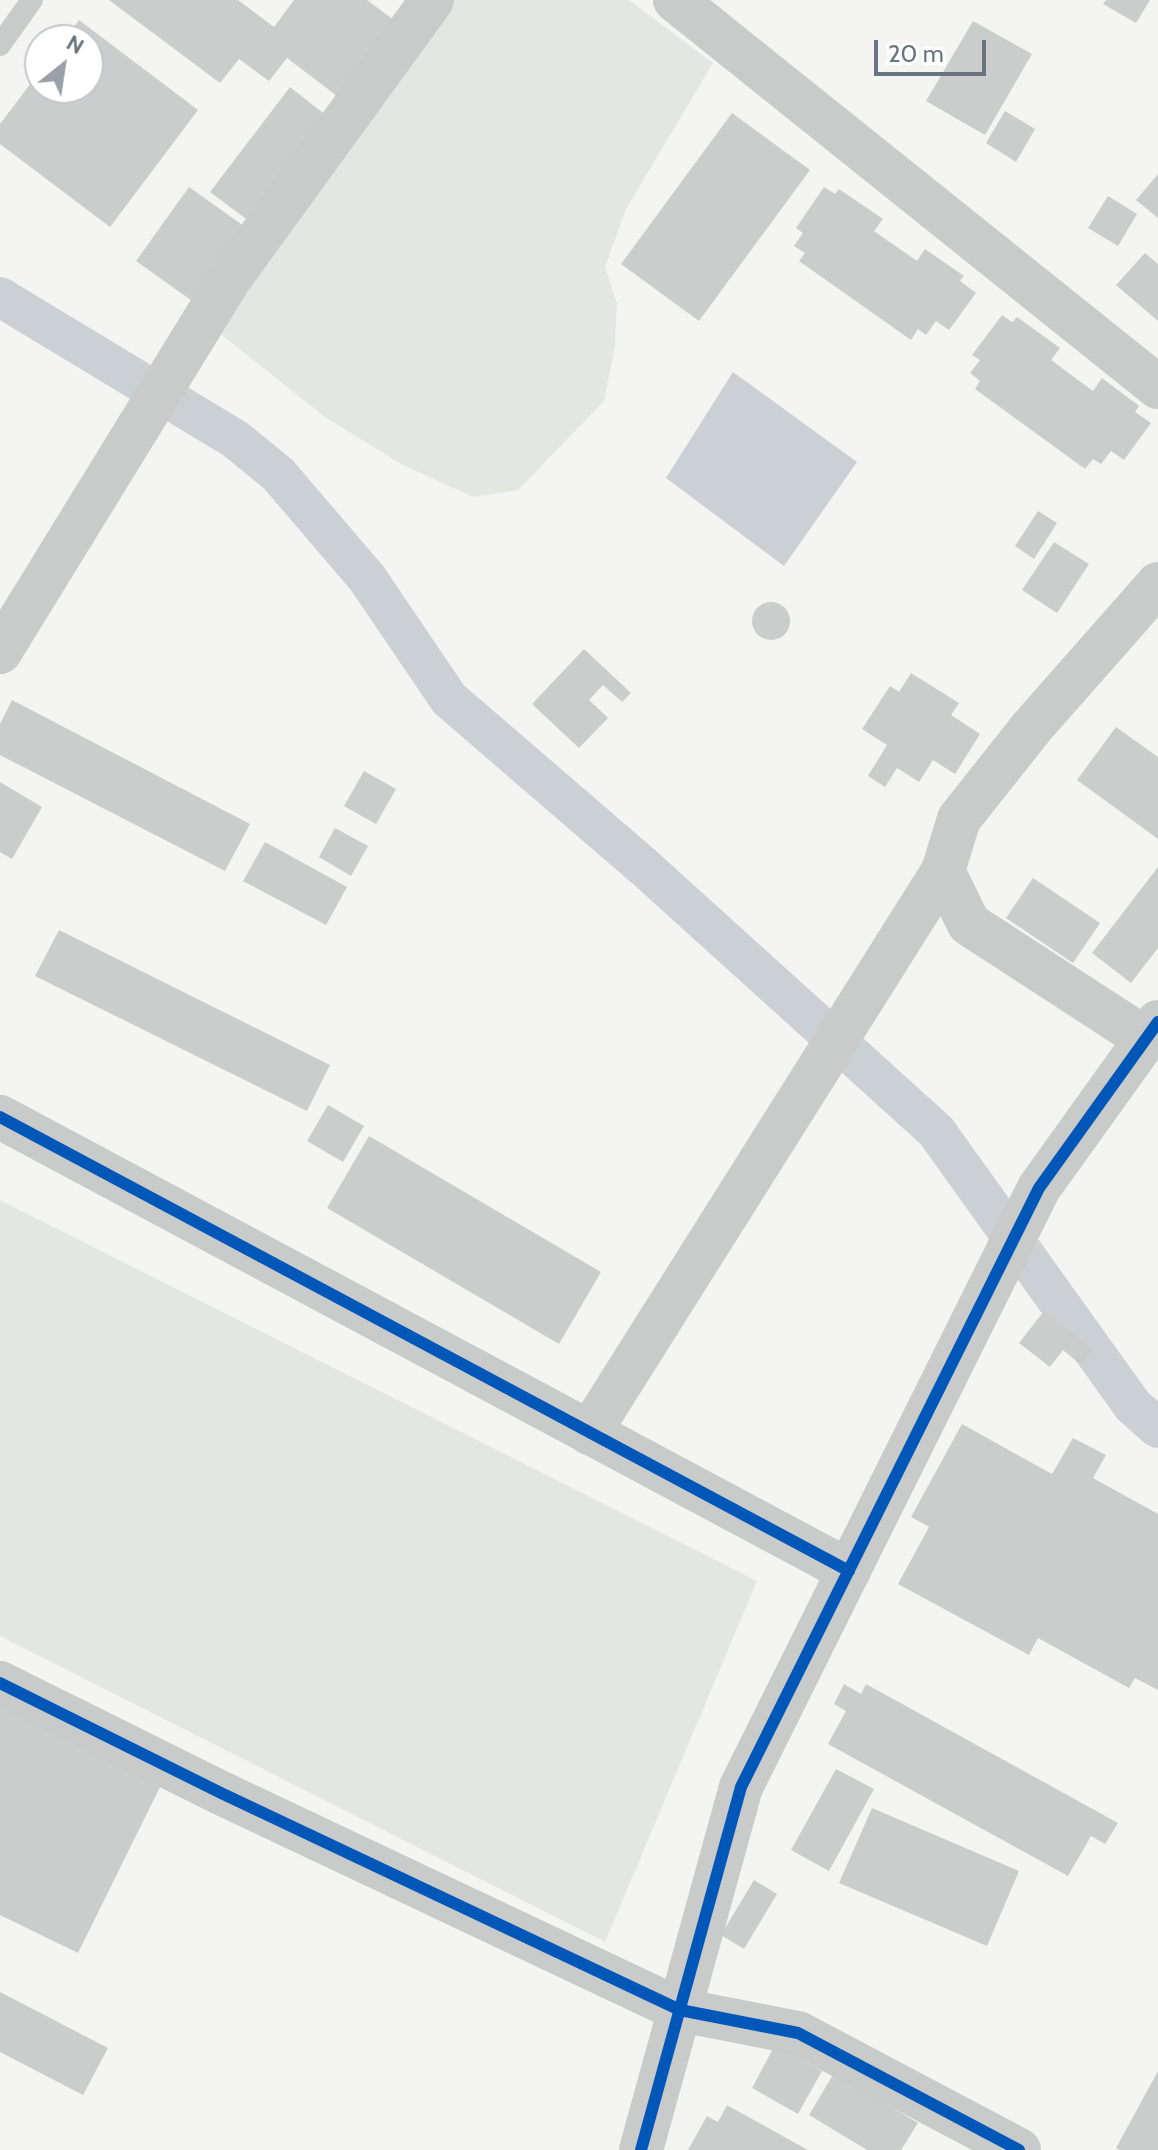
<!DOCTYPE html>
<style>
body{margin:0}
#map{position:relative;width:1158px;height:2150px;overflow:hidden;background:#f4f4f3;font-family:Cabin,sans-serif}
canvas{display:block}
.north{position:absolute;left:24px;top:24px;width:80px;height:80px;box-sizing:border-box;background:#fff;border:2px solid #c3c7cc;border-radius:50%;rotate:30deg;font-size:22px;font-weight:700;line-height:32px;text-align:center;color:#68747f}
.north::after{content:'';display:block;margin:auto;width:28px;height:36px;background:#99a1a8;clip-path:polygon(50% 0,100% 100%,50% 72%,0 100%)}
.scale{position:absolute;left:874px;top:40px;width:112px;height:36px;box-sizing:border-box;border:4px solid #68747f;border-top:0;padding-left:10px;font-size:24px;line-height:28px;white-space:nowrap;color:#68747f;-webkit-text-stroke:6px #fff;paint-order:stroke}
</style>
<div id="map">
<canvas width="1158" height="2150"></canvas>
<div class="north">N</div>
<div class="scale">20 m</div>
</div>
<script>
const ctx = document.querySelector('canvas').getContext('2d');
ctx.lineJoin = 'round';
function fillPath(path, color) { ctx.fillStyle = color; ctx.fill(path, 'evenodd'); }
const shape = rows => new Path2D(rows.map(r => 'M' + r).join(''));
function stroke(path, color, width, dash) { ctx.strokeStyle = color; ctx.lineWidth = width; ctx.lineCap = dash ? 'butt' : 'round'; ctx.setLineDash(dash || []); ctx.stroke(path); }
const green = shape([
 [445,0,629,0,713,63,626,209,605,267,617,304,615,346,604,401,518,490,473,497,401,464,325,417,213,328],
 [0,1200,757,1581,605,1942,0,1636]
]);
const water = shape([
 [733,372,857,462,784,566,666,478]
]);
const canal = shape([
 [0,297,235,439,278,474,367,578,449,699,644,867,936,1131,1133,1406,1158,1428]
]);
const building = shape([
 [109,0,238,0,274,27,294,0,367,0,394,20,337,96,287,58,269,81,239,59,220,83],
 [1106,0,1150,0,1136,23,1103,4],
 [79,20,198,110,110,227,0,144,0,124,40,71,40,88,88,88,88,40,64,40],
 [973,21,1032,54,985,135,926,101],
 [290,87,332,120,253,224,210,192],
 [1005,111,1035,129,1016,162,986,143],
 [732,113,810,170,699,321,621,264],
 [1158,174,1158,218,1136,200],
 [189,187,248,229,195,303,136,261],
 [824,187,835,194,839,189,883,219,874,231,917,261,925,249,964,276,960,281,976,293,949,330,936,321,926,335,918,329,911,340,799,261,805,253,794,246,803,233,796,228],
 [1108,196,1137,214,1118,246,1088,228],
 [1145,253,1158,264,1158,321,1116,285],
 [1002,315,1012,322,1017,317,1060,348,1051,360,1093,391,1102,378,1139,406,1135,412,1151,423,1124,460,1111,451,1101,464,1093,459,1085,469,975,389,980,381,970,373,980,360,972,355],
 [1038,511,1057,523,1034,559,1015,546],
 [1054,542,1089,564,1057,613,1022,590],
 '752 621a19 19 0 1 1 38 0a19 19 0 1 1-38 0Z',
 [584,649,631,693,622,702,603,685,589,700,608,718,579,748,532,704],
 [911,673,959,703,951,715,980,734,955,774,933,760,919,782,897,768,885,787,868,776,887,745,862,729,890,686,899,692],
 [12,700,250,824,225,871,0,755,0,724],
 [1116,727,1158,757,1158,839,1077,780],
 [364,771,396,789,376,824,344,806],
 [0,782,42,807,12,859,0,852],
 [335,828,368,846,351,876,319,857],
 [265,842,347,887,326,925,243,881],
 [1158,867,1158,948,1131,983,1092,953],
 [1033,878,1100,923,1073,963,1006,918],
 [59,930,330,1065,307,1111,35,976],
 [328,1105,364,1126,343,1162,307,1141],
 [369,1136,601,1272,559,1344,327,1208],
 [1044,1311,1093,1349,1081,1365,1063,1350,1050,1367,1019,1343],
 [962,1424,1052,1474,1073,1438,1106,1455,1093,1478,1158,1514,1158,1690,1135,1678,1129,1688,1038,1638,1029,1655,898,1584,929,1527,911,1517],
 [844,1684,861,1694,866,1684,1118,1823,1105,1844,1091,1836,1068,1876,828,1744,846,1711,834,1704],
 [0,1703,162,1783,78,1953,0,1915],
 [836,1769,874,1789,829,1871,791,1850],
 [872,1808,1019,1871,987,1946,839,1883],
 [754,1880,777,1894,744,1949,721,1935],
 [0,1992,108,2048,83,2095,0,2052],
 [775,2045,822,2071,798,2114,752,2088],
 [1158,2071,1158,2150,1120,2150,1116,2148],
 [834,2073,918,2123,901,2150,867,2150,809,2115],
 [727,2105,808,2150,688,2150,707,2116,718,2122]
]);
const service = shape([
 [0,45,32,0]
]);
const minor = shape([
 [0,652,230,278,432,0],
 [1146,1039,969,924,943,871,959,819,1032,727,1158,584],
 [0,1117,849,1571],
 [589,1433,943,871],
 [0,1683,221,1793,680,2010,798,2033,1019,2150],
 [641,2150,741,1787,1039,1188,1158,1022]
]);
const tertiary = shape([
 [675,0,1158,387]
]);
const cycleway = shape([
 [0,1117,849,1571],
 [0,1683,221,1793,680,2010,798,2033,1019,2150],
 [641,2150,741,1787,1039,1188,1158,1022]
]);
fillPath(green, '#e4e6e2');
fillPath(water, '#cad0d3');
stroke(canal, '#cad0d3', 40);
fillPath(building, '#cbcccc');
stroke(service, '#c9caca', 22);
stroke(minor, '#c9caca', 44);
stroke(tertiary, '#c9caca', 44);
stroke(cycleway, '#0057b8', 12);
</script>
